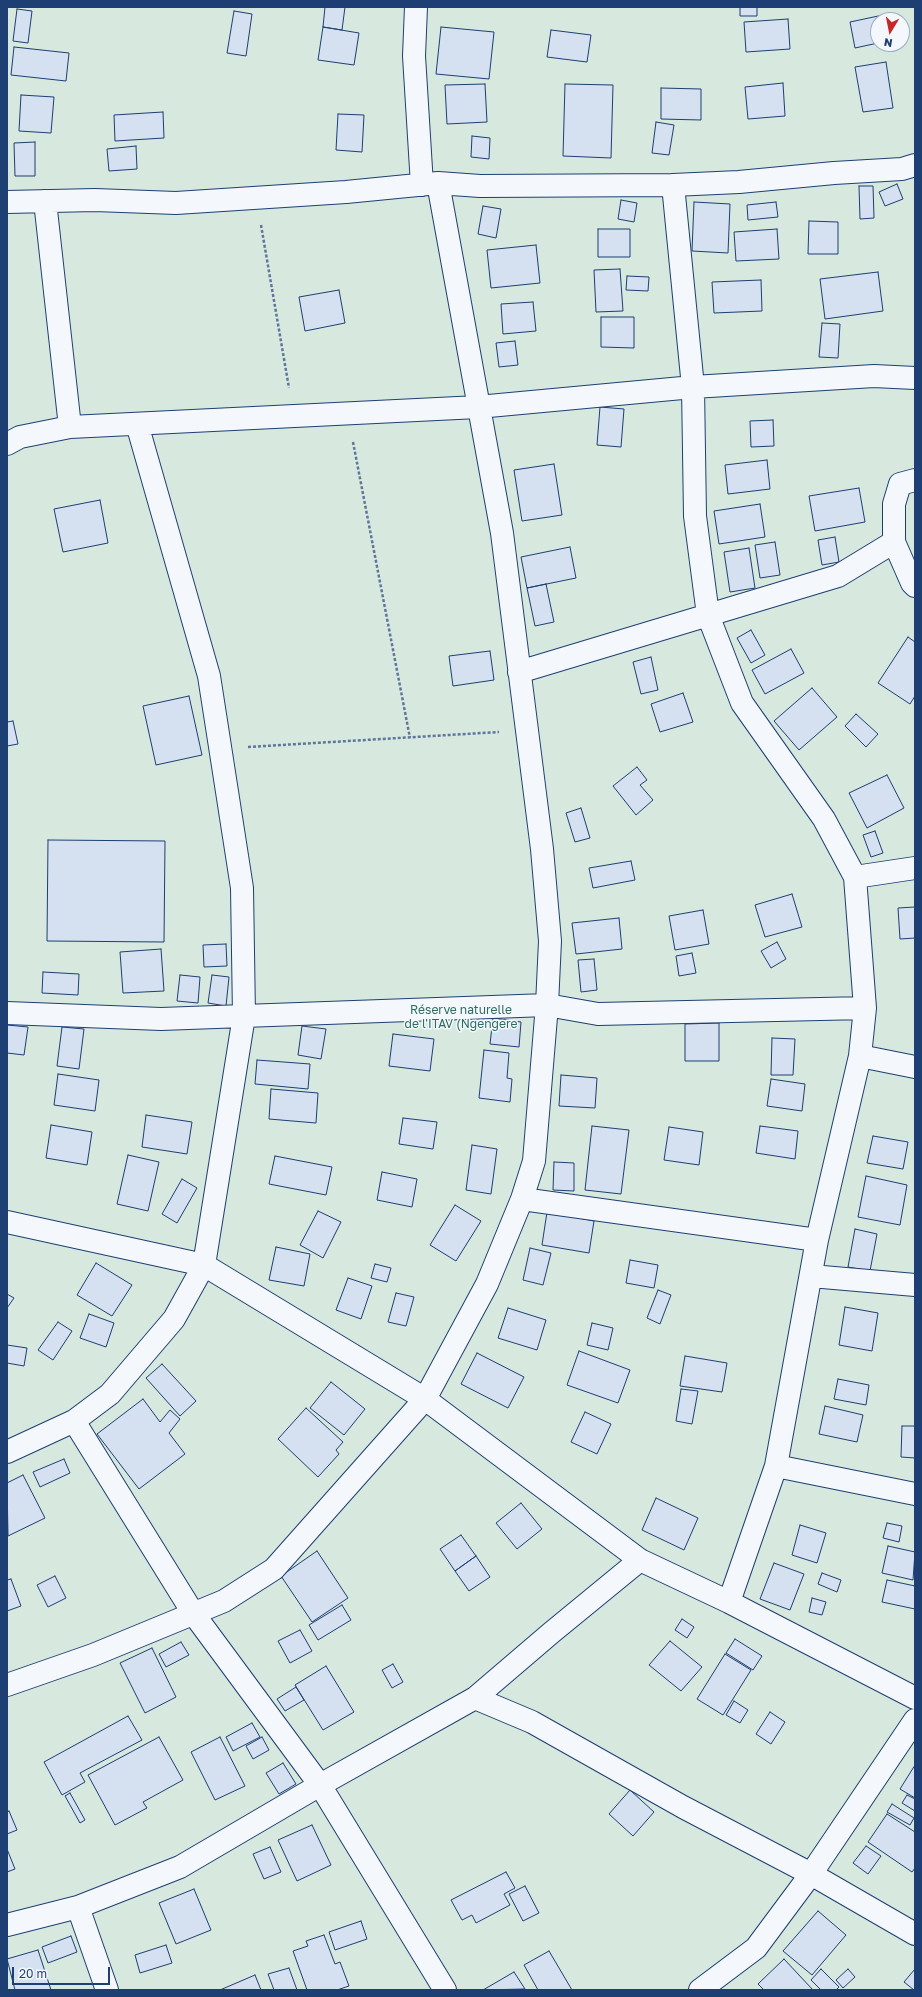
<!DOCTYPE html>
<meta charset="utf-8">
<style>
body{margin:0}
#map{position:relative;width:922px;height:1997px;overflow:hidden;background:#f4f7fb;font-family:"Golos Text",sans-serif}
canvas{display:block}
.frame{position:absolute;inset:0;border:8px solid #1d3f73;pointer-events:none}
.north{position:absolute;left:870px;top:12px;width:40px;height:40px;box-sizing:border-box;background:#f4f7fb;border:1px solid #9eadc5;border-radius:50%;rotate:190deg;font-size:11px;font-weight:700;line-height:16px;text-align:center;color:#1d3f73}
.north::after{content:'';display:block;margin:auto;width:14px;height:18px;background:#c62828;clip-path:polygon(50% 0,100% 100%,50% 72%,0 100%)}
.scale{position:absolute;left:12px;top:1967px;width:98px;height:18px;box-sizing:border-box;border:2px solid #1d3f73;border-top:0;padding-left:5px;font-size:12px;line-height:14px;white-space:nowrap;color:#1d3f73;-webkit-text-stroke:3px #f4f7fb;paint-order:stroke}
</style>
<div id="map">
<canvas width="922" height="1997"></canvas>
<div class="frame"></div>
<div class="north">N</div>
<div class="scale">20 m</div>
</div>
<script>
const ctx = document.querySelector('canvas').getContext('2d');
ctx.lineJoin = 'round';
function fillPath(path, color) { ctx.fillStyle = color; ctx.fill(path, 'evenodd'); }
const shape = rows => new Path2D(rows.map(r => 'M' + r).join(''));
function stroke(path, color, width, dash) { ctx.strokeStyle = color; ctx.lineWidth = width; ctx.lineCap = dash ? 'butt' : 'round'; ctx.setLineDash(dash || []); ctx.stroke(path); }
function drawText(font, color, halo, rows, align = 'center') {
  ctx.font = font + ' "Golos Text",sans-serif'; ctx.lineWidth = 3; ctx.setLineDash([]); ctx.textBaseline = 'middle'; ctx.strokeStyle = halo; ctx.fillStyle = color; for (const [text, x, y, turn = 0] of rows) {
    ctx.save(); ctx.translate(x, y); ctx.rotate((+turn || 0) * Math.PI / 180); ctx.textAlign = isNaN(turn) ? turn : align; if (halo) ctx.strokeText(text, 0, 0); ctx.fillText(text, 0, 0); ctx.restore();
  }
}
const green = shape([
 [7,7,915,7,915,1990,7,1990,7,7],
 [878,20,902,20,902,44,878,44,878,20]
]);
const building = shape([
 [325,7,345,7,342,30,323,27,325,7],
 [740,7,757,7,757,16,740,16,740,7],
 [17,9,32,11,28,43,13,41,17,9],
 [234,11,252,14,246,56,227,53,234,11],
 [883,15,884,20,878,20,878,43,855,48,850,22,883,15],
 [788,19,790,49,746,52,744,22,788,19],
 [323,27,359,33,354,65,318,60,323,27],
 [441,27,494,32,489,79,436,74,441,27],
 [551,30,591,35,587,62,547,57,551,30],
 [14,47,69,53,66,81,11,75,14,47],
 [886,62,893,108,863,112,855,67,886,62],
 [783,83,785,116,748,119,745,87,783,83],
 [485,84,487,122,447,124,445,85,485,84],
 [565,84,613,85,611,158,563,156,565,84],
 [661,88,701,89,701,120,661,119,661,88],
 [21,95,54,97,51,133,19,131,21,95],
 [163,112,164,138,115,141,114,115,163,112],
 [338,114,364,115,362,152,336,150,338,114],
 [656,122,674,125,669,155,652,153,656,122],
 [472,136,490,138,489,159,471,157,472,136],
 [35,142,35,176,15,176,14,143,35,142],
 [136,146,137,169,109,171,107,149,136,146],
 [897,184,903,199,885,206,879,192,897,184],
 [859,186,873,186,874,218,860,219,859,186],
 [621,200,637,203,634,222,618,219,621,200],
 [694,202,730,204,728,253,692,251,694,202],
 [776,202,778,217,748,220,747,205,776,202],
 [483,206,501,209,496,238,478,234,483,206],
 [809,221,838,222,838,254,808,254,809,221],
 [598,229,630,229,630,257,598,257,598,229],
 [777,229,779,259,736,261,734,232,777,229],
 [536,245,540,283,491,288,487,250,536,245],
 [620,269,623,311,596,312,594,270,620,269],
 [878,272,883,311,825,319,820,279,878,272],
 [627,276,649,277,648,291,626,290,627,276],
 [761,280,762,311,714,313,712,282,761,280],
 [339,290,345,323,305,331,299,297,339,290],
 [533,302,536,331,503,334,501,304,533,302],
 [601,317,634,317,634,348,601,347,601,317],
 [822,323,840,324,838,358,819,357,822,323],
 [515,341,518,365,499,367,496,343,515,341],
 [600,407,624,409,621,447,597,445,600,407],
 [773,420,774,446,751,447,750,421,773,420],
 [767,460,770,489,728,494,725,465,767,460],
 [554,464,562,515,522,521,514,470,554,464],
 [859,488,865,522,815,531,809,496,859,488],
 [100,500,108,543,63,552,54,509,100,500],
 [760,504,765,537,719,544,714,511,760,504],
 [835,537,839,562,822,565,818,540,835,537],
 [775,542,780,575,760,578,755,545,775,542],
 [570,547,576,578,527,588,521,557,570,547],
 [749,548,755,588,730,592,724,552,749,548],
 [546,584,554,622,535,626,527,588,546,584],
 [751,630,765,655,751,663,737,638,751,630],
 [908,637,915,642,915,696,910,704,878,683,908,637],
 [791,649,804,673,765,694,752,670,791,649],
 [490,651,494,680,453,686,449,656,490,651],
 [651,657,658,690,641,694,633,662,651,657],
 [812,688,837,717,799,750,774,721,812,688],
 [683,693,693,722,660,732,651,704,683,693],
 [189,696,202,755,156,765,143,706,189,696],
 [856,714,878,734,866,747,845,726,856,714],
 [13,721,18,744,7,746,7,722,13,721],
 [637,767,647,780,640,785,653,800,636,815,613,786,637,767],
 [887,775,904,808,867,828,849,793,887,775],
 [581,808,590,838,575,842,566,813,581,808],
 [875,831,883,853,871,857,863,835,875,831],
 [48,840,165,841,164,942,47,941,48,840],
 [631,861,635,880,593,888,589,868,631,861],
 [792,894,802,927,765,937,755,905,792,894],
 [915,907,915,938,900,939,898,908,915,907],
 [703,910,709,944,675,950,669,916,703,910],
 [619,918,622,949,576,954,572,923,619,918],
 [777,942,786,959,771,968,761,951,777,942],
 [226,944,227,966,204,967,203,945,226,944],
 [161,949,164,991,123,993,120,952,161,949],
 [692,953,696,973,679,976,676,956,692,953],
 [594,959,597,990,581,992,578,960,594,959],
 [43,972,79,974,78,995,42,993,43,972],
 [180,975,200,977,198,1003,177,1001,180,975],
 [212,975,229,977,226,1006,208,1003,212,975],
 [493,1018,521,1022,519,1047,490,1044,493,1018],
 [719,1023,719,1061,685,1061,685,1024,719,1023],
 [7,1025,28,1027,24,1055,7,1053,7,1025],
 [302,1026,326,1029,321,1059,298,1055,302,1026],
 [62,1027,84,1029,79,1069,57,1066,62,1027],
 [393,1034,434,1039,430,1071,389,1066,393,1034],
 [772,1038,795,1039,793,1075,771,1075,772,1038],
 [484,1050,509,1053,507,1078,512,1079,510,1102,479,1098,484,1050],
 [257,1060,310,1064,308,1089,255,1084,257,1060],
 [58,1074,99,1080,95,1111,54,1105,58,1074],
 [561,1075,597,1078,595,1108,559,1106,561,1075],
 [771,1079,805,1084,802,1111,767,1106,771,1079],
 [271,1089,318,1093,316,1123,269,1119,271,1089],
 [146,1115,192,1122,187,1154,142,1147,146,1115],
 [403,1118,437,1122,433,1149,399,1144,403,1118],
 [51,1125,92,1132,87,1165,46,1158,51,1125],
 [592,1126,629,1130,621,1194,585,1190,592,1126],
 [760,1126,798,1131,795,1159,756,1153,760,1126],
 [669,1127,703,1132,699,1165,664,1160,669,1127],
 [873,1136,908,1142,903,1169,867,1163,873,1136],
 [472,1145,497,1149,491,1194,466,1190,472,1145],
 [128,1155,159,1162,148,1211,117,1204,128,1155],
 [275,1156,332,1167,326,1195,269,1184,275,1156],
 [554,1162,574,1163,574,1191,553,1190,554,1162],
 [382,1172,417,1179,412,1207,377,1200,382,1172],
 [866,1176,907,1185,900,1225,858,1217,866,1176],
 [182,1179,197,1188,177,1223,162,1214,182,1179],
 [455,1205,481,1221,456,1261,430,1245,455,1205],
 [318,1211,341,1222,323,1258,300,1245,318,1211],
 [547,1212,594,1221,589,1253,542,1245,547,1212],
 [855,1229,877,1234,870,1271,848,1267,855,1229],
 [276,1247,310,1254,304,1286,269,1280,276,1247],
 [530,1248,551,1253,543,1285,523,1280,530,1248],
 [630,1260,658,1265,654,1288,626,1283,630,1260],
 [96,1263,132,1285,112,1316,77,1295,96,1263],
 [375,1264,391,1268,387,1282,371,1278,375,1264],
 [348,1278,372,1286,361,1319,336,1310,348,1278],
 [658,1290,671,1295,660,1324,647,1318,658,1290],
 [396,1293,414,1297,406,1326,388,1322,396,1293],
 [7,1294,14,1298,7,1308,7,1294],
 [845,1307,878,1313,872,1351,839,1345,845,1307],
 [508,1308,546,1320,537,1350,498,1338,508,1308],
 [89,1314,114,1323,106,1347,80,1338,89,1314],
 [58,1322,72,1331,53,1360,38,1350,58,1322],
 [592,1323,613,1328,608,1350,587,1345,592,1323],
 [7,1345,27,1348,24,1366,7,1363,7,1345],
 [579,1351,630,1370,618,1403,567,1385,579,1351],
 [477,1353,524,1377,508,1408,461,1384,477,1353],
 [685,1356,727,1363,722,1392,680,1386,685,1356],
 [162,1364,196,1401,180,1416,146,1378,162,1364],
 [838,1379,869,1385,866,1405,834,1399,838,1379],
 [331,1382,365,1409,344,1435,310,1408,331,1382],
 [681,1389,698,1391,692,1424,676,1421,681,1389],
 [143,1399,160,1422,170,1410,180,1419,169,1433,185,1454,139,1489,97,1434,143,1399],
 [825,1406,863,1415,857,1442,819,1434,825,1406],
 [306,1408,343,1442,336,1450,339,1454,318,1477,278,1439,306,1408],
 [585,1412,611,1424,597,1454,571,1442,585,1412],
 [902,1426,915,1426,915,1458,901,1457,902,1426],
 [64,1459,70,1473,40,1487,33,1472,64,1459],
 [23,1475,45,1518,8,1536,7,1483,23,1475],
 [656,1498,698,1518,684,1550,642,1530,656,1498],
 [521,1503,542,1529,517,1549,496,1523,521,1503],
 [887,1523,902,1526,899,1542,883,1538,887,1523],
 [800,1525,826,1533,817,1563,792,1555,800,1525],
 [461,1535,476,1556,455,1571,440,1549,461,1535],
 [888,1546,915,1552,913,1580,882,1573,888,1546],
 [317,1551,348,1598,312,1622,281,1576,317,1551],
 [476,1556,490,1577,469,1591,455,1571,476,1556],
 [774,1563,804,1574,790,1610,760,1599,774,1563],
 [822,1573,841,1580,837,1592,818,1584,822,1573],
 [55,1576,66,1598,48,1607,37,1585,55,1576],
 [11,1579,21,1606,7,1611,7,1580,11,1579],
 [887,1580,915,1586,915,1609,882,1602,887,1580],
 [812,1598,826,1602,822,1615,809,1612,812,1598],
 [342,1605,351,1620,318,1640,309,1625,342,1605],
 [682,1619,694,1627,687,1638,675,1630,682,1619],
 [300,1630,312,1651,290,1663,278,1641,300,1630],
 [735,1639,762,1656,753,1670,726,1653,735,1639],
 [670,1641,702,1667,681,1691,649,1665,670,1641],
 [181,1642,189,1655,166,1667,159,1654,181,1642],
 [152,1648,176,1697,145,1713,120,1663,152,1648],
 [725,1654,751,1670,723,1715,697,1699,725,1654],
 [393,1664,403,1682,392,1688,382,1670,393,1664],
 [326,1666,354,1712,323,1730,295,1685,326,1666],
 [296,1687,304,1700,285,1711,277,1699,296,1687],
 [734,1701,748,1710,740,1723,726,1715,734,1701],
 [770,1712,785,1722,771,1744,756,1734,770,1712],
 [128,1716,142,1740,80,1773,85,1782,62,1795,44,1762,128,1716],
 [252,1723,260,1737,233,1751,226,1737,252,1723],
 [159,1737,183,1780,143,1802,147,1808,115,1825,88,1775,159,1737],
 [220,1737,245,1786,215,1800,191,1752,220,1737],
 [262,1737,269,1750,253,1759,246,1746,262,1737],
 [283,1763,296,1784,279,1794,266,1773,283,1763],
 [915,1765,915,1798,900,1789,915,1765],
 [630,1790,654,1812,633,1836,609,1814,630,1790],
 [70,1793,85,1820,80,1823,65,1796,70,1793],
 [907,1795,915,1799,915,1811,902,1803,907,1795],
 [892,1804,914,1818,910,1825,887,1812,892,1804],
 [9,1811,17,1830,7,1834,7,1812,9,1811],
 [887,1814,915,1832,915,1868,912,1872,868,1842,887,1814],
 [312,1825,331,1865,297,1881,278,1840,312,1825],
 [866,1846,881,1856,868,1874,853,1863,866,1846],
 [270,1847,281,1872,264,1879,253,1854,270,1847],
 [7,1849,15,1869,7,1872,7,1849],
 [506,1872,515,1888,504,1894,510,1905,476,1923,472,1915,462,1920,451,1900,506,1872],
 [525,1886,539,1913,523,1921,509,1894,525,1886],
 [194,1889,211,1930,176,1944,159,1903,194,1889],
 [818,1911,846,1935,812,1975,783,1951,818,1911],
 [361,1921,367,1939,335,1950,329,1932,361,1921],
 [324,1935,335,1964,340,1962,349,1986,337,1990,307,1990,293,1951,308,1946,306,1941,324,1935],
 [71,1936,77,1952,48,1963,42,1947,71,1936],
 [166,1945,172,1963,140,1973,135,1955,166,1945],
 [38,1950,51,1990,15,1990,7,1959,38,1950],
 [549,1951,572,1990,538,1990,524,1965,549,1951],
 [784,1959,813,1990,764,1990,758,1984,784,1959],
 [289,1968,297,1990,274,1990,268,1974,289,1968],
 [821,1969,839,1987,836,1990,821,1990,811,1980,821,1969],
 [848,1969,855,1977,843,1988,836,1980,848,1969],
 [915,1969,915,1990,914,1990,904,1982,915,1969],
 [514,1972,525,1989,483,1990,514,1972],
 [255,1975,261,1990,220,1990,255,1975]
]);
const path = shape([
 [261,225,289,388],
 [353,442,410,738],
 [248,747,499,732]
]);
const street = shape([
 [416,7,414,56,422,185],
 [673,185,693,387,695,516,708,615,742,703,824,819,855,877,865,1008,860,1056,817,1240,776,1466,729,1602],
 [45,201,70,427],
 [7,202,95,200,176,203,346,192,438,183,480,186,673,185,739,182,834,173,902,169,915,165],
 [7,444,20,437,70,427,478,407,693,387,874,376,915,378],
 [915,480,900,484,894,504,894,542,912,583,915,586],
 [519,672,838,576,894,542],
 [855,877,915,868],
 [7,1013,161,1019,547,1005,598,1014,865,1008],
 [860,1056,915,1067],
 [522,1199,817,1240],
 [7,1222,204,1265,425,1399,640,1560,729,1602,915,1698],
 [811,1276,915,1285],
 [74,1421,193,1613,320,1785,445,1990],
 [7,1452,74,1421,110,1394,174,1319,204,1265,244,1016,242,888,209,676,137,424],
 [776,1466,915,1494],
 [7,1685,93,1655,224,1601,274,1569,425,1399,487,1284,522,1199,534,1161,547,1005,550,941,542,849,502,533,438,183],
 [475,1698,532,1722,683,1807,811,1874,915,1934],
 [78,1907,107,1990],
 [7,1925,78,1907,180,1867,320,1785,475,1698,551,1633,640,1560],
 [700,1990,756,1948,811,1874,915,1720]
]);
const parkNames = [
 ["Réserve naturelle",461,1010],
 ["de l'ITAV (Ngengere",461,1024]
];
fillPath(green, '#d7e8df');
stroke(green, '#687fa3', 1);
fillPath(building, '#d5e0f0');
stroke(building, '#1d3f73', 1);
stroke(street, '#1d3f73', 24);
stroke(path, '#5e769c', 2.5, [3, 2]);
stroke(street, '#f4f7fb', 22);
drawText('12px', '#2c6c60', '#f4f7fb', parkNames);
</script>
